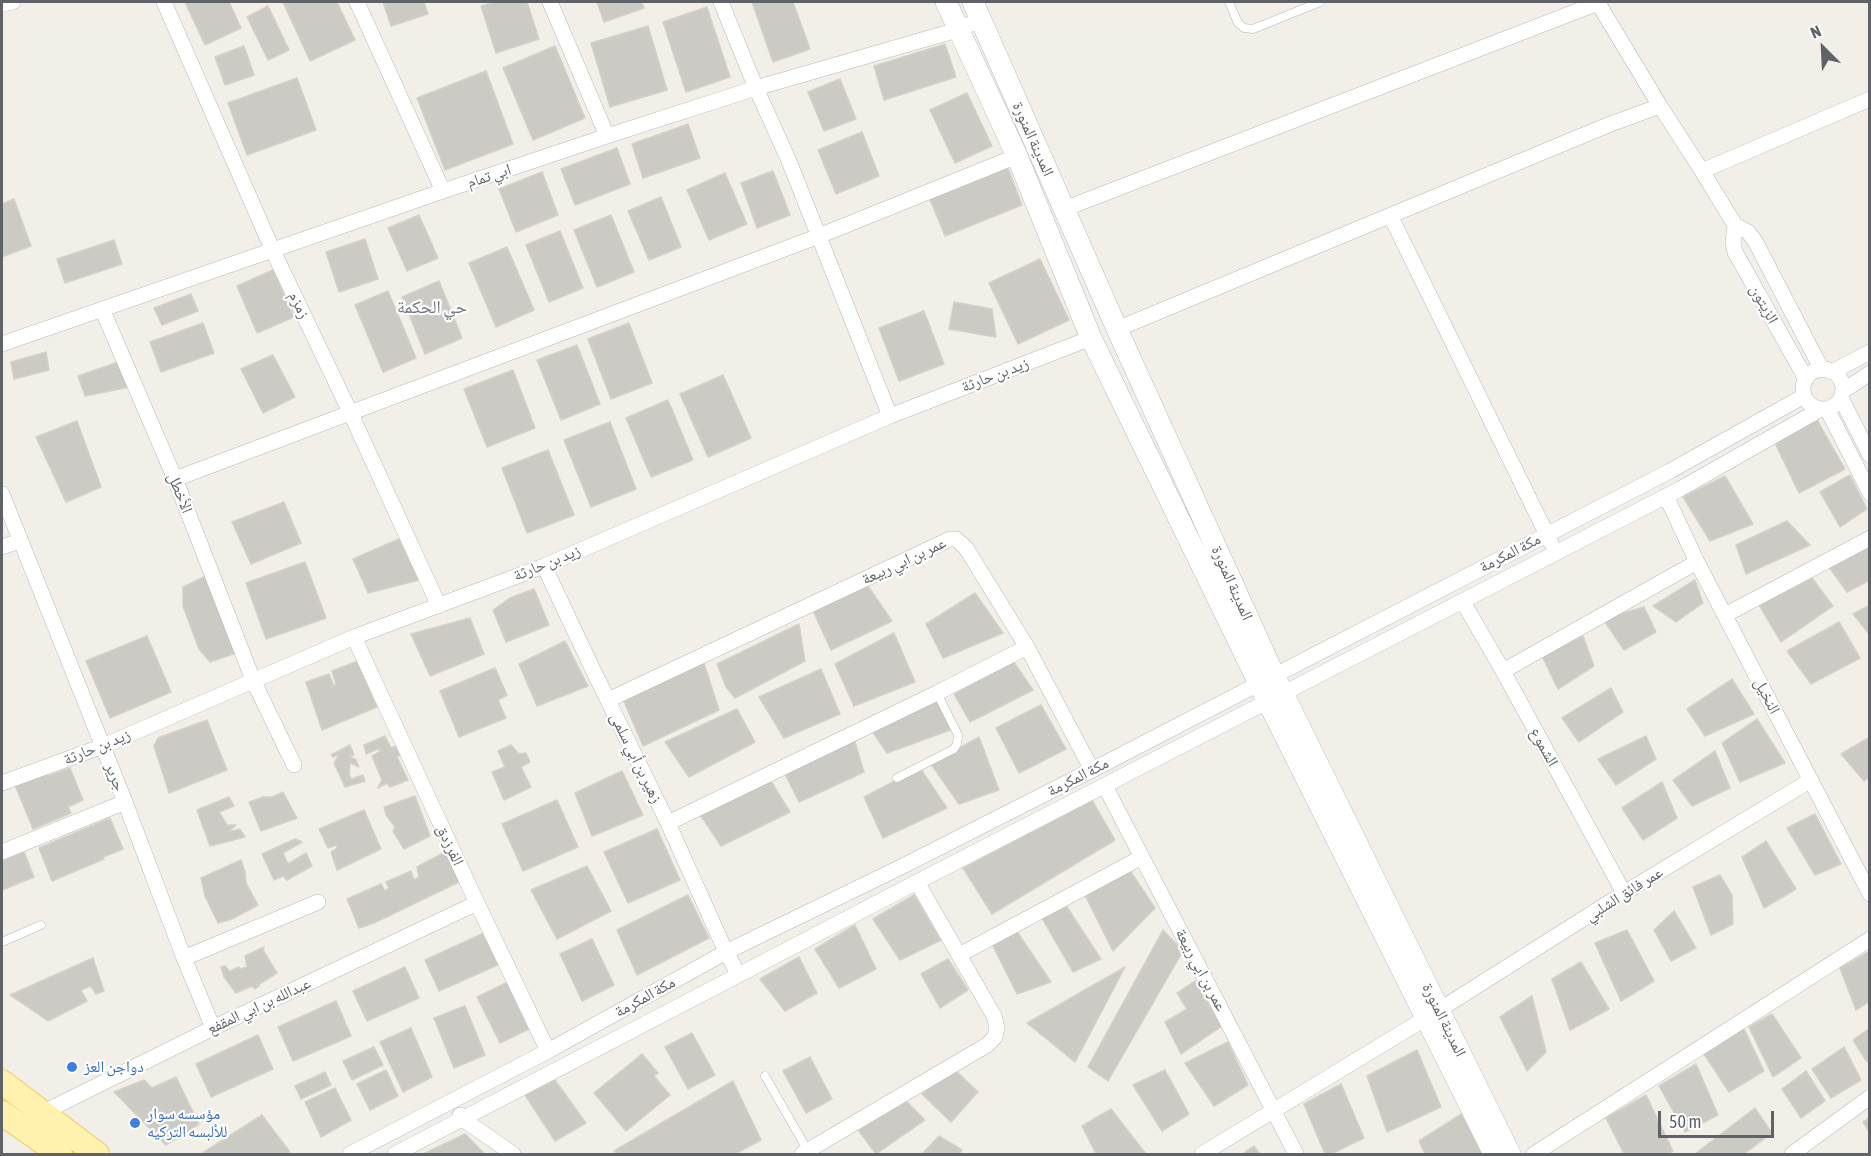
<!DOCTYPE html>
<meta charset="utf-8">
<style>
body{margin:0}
#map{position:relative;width:1871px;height:1156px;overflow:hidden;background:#f1efe8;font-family:"Asap Condensed",sans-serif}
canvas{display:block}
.frame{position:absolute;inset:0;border:3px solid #5f6368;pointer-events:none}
.north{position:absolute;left:1793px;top:18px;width:60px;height:60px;-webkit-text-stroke:4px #fff;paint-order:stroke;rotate:336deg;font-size:16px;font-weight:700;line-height:24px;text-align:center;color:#5f6368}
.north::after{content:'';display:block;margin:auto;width:21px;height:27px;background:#5f6368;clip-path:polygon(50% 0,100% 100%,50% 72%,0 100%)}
.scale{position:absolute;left:1658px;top:1111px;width:116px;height:27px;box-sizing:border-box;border:3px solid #5f6368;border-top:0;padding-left:8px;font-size:18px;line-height:21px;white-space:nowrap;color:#5f6368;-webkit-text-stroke:4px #fff;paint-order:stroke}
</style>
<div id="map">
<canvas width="1871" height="1156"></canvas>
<div class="frame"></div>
<div class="north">N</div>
<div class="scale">50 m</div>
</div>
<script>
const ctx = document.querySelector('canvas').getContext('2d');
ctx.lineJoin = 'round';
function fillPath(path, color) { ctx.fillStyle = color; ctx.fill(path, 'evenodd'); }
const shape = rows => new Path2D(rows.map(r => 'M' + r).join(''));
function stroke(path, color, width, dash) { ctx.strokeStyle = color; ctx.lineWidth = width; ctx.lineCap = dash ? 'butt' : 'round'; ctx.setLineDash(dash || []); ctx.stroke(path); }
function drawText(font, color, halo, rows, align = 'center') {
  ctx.font = font + ' "Asap Condensed","Noto Naskh Arabic",sans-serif'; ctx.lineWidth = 4.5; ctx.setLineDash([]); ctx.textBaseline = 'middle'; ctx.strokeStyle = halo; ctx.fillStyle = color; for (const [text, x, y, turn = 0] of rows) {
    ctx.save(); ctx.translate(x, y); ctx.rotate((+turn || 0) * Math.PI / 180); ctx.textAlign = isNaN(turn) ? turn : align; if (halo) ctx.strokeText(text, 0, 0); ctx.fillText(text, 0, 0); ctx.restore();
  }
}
const building = shape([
 [185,2,229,2,241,28,205,45,185,2],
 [283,2,337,2,355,40,310,61,283,2],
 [383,2,424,2,428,14,391,26,383,2],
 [496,2,527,2,539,39,496,53,481,6,496,2],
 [597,2,641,2,644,8,604,22,597,2],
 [752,2,793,2,810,49,773,62,752,2],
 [268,6,289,50,268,60,247,17,268,6],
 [707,7,730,77,686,92,663,22,707,7],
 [648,26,667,90,610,107,591,43,648,26],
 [945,44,956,77,884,100,874,66,945,44],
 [244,46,254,75,225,85,215,57,244,46],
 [555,46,585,118,533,140,503,68,555,46],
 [486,71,513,144,445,170,417,98,486,71],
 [297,78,316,130,247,155,228,103,297,78],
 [840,79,856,119,824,131,808,92,840,79],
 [967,93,992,146,955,163,930,110,967,93],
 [688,124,700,158,643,178,632,144,688,124],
 [862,132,879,176,836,194,818,150,862,132],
 [617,148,630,184,575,205,561,169,617,148],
 [1007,166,1022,205,945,236,929,197,1007,166],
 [773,171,790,215,757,228,741,183,773,171],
 [542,172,558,215,516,232,499,189,542,172],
 [725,173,747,224,709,240,687,190,725,173],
 [661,197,681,247,649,260,628,211,661,197],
 [14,199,31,246,2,257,2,204,14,199],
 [419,215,438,258,407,271,388,228,419,215],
 [611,215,634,272,597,287,574,230,611,215],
 [560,231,583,288,549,302,526,245,560,231],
 [365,239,378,279,339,292,326,252,365,239],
 [114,240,122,264,65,283,57,259,114,240],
 [507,247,534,310,496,327,469,263,507,247],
 [1040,259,1069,320,1018,344,989,283,1040,259],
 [273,270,294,317,257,333,237,286,273,270],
 [439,281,462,338,425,354,402,297,439,281],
 [388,291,416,358,383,372,355,305,388,291],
 [191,294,198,311,162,325,154,308,191,294],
 [954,302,992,309,996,337,949,329,954,302],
 [924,311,944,364,899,381,879,328,924,311],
 [203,323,214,353,161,372,150,342,203,323],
 [629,323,652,383,611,399,588,339,629,323],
 [577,345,600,404,561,420,537,360,577,345],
 [46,352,49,370,14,379,11,362,46,352],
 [273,355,295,397,263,413,241,369,273,355],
 [124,360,135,386,85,396,78,376,124,360],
 [513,370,535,428,487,447,464,389,513,370],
 [723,375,751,438,708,457,680,394,723,375],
 [668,400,693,460,651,477,626,418,668,400],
 [1816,418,1845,469,1799,493,1775,443,1816,418],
 [77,421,101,487,66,502,36,437,77,421],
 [610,422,636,489,591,507,564,440,610,422],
 [548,450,574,515,527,533,502,468,548,450],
 [1850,475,1867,509,1840,527,1820,492,1850,475],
 [1725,476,1753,524,1710,541,1683,497,1725,476],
 [284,502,301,543,251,564,232,522,284,502],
 [1787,521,1810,545,1746,574,1736,545,1787,521],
 [399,539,419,580,368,593,353,559,399,539],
 [1870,546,1870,580,1847,592,1829,567,1870,546],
 [305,562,326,618,266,639,246,583,305,562],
 [206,576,236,653,210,662,199,649,183,606,183,587,206,576],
 [1812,578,1833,606,1781,642,1759,605,1812,578],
 [1695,580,1703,603,1676,622,1653,606,1695,580],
 [868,586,892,621,831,650,813,611,868,586],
 [534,589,549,625,506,642,493,610,510,598,534,589],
 [975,593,1003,633,943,658,926,624,975,593],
 [1870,605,1870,635,1853,614,1870,605],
 [1644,607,1656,632,1624,650,1603,619,1644,607],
 [470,618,484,654,430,676,411,634,470,618],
 [1839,622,1860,658,1811,684,1787,651,1839,622],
 [799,624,805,661,735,698,726,687,717,664,799,624],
 [894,633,915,682,854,706,835,664,894,633],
 [147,636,171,692,110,718,86,661,147,636],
 [1583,636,1594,666,1558,689,1542,656,1583,636],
 [565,641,588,686,537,706,519,664,565,641],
 [358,661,377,707,322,730,306,682,329,674,334,686,336,684,332,671,358,661],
 [1013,661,1033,690,970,722,954,694,1013,661],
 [704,663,719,710,643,746,623,699,704,663],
 [495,668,507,695,498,700,506,718,459,737,440,691,495,668],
 [821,669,840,714,784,738,759,697,821,669],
 [1732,679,1754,714,1705,736,1687,709,1732,679],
 [1611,688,1623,712,1579,742,1562,718,1611,688],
 [937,699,953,729,887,753,872,731,937,699],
 [1041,705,1066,749,1019,773,996,728,1041,705],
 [737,709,755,742,689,777,665,742,737,709],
 [1757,719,1785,763,1740,782,1722,743,1757,719],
 [207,720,227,770,169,793,154,746,158,738,207,720],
 [385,736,391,748,396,746,400,755,397,757,408,780,390,787,387,783,378,788,382,780,372,756,381,751,378,749,366,754,364,745,385,736],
 [1646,736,1656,759,1616,785,1598,759,1646,736],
 [979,737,999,790,959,804,931,764,979,737],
 [1870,737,1870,777,1864,781,1841,754,1870,737],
 [854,739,864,772,799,802,784,772,854,739],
 [350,745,354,755,349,756,356,760,359,767,350,763,349,775,352,779,363,775,365,781,345,787,334,763,338,757,337,755,333,757,331,755,350,745],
 [511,745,519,754,526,753,530,762,521,767,531,787,504,800,492,772,505,767,498,751,511,745],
 [1715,751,1730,788,1692,806,1673,780,1715,751],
 [70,768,83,800,68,807,71,813,33,829,15,785,47,772,48,776,70,768],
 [920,768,947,808,883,838,864,797,920,768],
 [622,771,643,815,592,836,575,793,622,771],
 [769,778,790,812,721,846,699,813,769,778],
 [1662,782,1677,818,1643,840,1622,808,1662,782],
 [283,792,297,818,261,831,249,802,264,797,272,797,283,792],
 [415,796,430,836,404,849,393,831,395,827,386,815,384,807,415,796],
 [229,797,234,806,219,812,227,825,236,825,228,832,240,829,245,837,210,846,197,810,229,797],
 [557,800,578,847,523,871,502,824,557,800],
 [1092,800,1115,840,992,914,963,868,1092,800],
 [364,810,381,849,337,870,331,852,337,848,337,845,328,848,319,829,364,810],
 [1815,814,1841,864,1815,875,1787,828,1815,814],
 [110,818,123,849,103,857,104,859,52,881,39,848,110,818],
 [657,829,680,880,628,903,604,852,657,829],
 [295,839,302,842,283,853,288,864,306,853,312,866,287,880,283,876,274,880,262,854,295,839],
 [1766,841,1796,889,1764,908,1742,857,1766,841],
 [24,852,34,877,2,890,2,861,24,852],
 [445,852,461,881,374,923,359,928,347,899,381,884,385,891,389,888,386,882,411,871,414,880,419,877,417,867,445,852],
 [241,860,245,872,246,883,258,905,232,919,218,923,205,896,201,878,241,860],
 [587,866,611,911,557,939,531,890,587,866],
 [1127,866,1155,908,1113,951,1084,893,1127,866],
 [1720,875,1732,895,1733,924,1711,935,1693,887,1720,875],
 [688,895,709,938,637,975,617,930,688,895],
 [914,895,941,940,900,960,873,919,914,895],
 [1063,901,1101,959,1073,972,1039,913,1063,901],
 [1674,911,1696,948,1671,961,1654,930,1674,911],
 [855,925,876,969,839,988,815,949,855,925],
 [1014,927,1051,982,1017,994,992,944,1014,927],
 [1163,930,1183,951,1108,1081,1088,1067,1163,930],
 [1627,930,1654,981,1621,1001,1595,943,1627,930],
 [484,933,500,964,439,991,425,960,484,933],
 [592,939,614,985,582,1001,560,954,592,939],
 [264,947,263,950,277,973,258,985,259,986,255,989,252,986,236,993,224,977,221,967,225,966,230,971,239,967,240,969,247,967,245,956,264,947],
 [1870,951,1870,1001,1856,1010,1840,968,1870,951],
 [799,957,817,993,785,1011,760,979,799,957],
 [93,958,104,991,96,994,91,986,81,990,87,1001,48,1021,10,995,93,958],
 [948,959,968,990,940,1008,921,974,948,959],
 [1581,962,1609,1009,1570,1030,1552,979,1581,962],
 [405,967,419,998,367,1021,353,991,405,967],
 [1125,967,1075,1062,1027,1023,1125,967],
 [1195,981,1222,1026,1181,1054,1165,1022,1187,1009,1177,993,1195,981],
 [508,982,531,1028,500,1043,477,997,508,982],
 [1532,996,1546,1052,1527,1071,1500,1017,1532,996],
 [336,1001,351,1036,293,1061,278,1027,336,1001],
 [465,1006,485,1055,454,1068,434,1018,465,1006],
 [1772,1014,1801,1058,1773,1077,1749,1027,1772,1014],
 [1743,1027,1764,1071,1729,1092,1704,1054,1743,1027],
 [411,1028,432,1077,403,1092,380,1042,411,1028],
 [1870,1028,1870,1060,1867,1062,1853,1040,1870,1028],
 [692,1033,715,1075,688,1089,665,1047,692,1033],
 [258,1035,273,1069,211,1097,196,1064,258,1035],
 [1228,1042,1248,1085,1214,1106,1185,1063,1228,1042],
 [374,1047,383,1065,352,1080,343,1061,374,1047],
 [1844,1047,1861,1080,1831,1098,1812,1069,1844,1047],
 [1417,1050,1441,1107,1387,1132,1367,1076,1417,1050],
 [642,1054,658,1073,654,1076,670,1095,626,1131,594,1093,642,1054],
 [810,1057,832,1099,806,1113,783,1071,810,1057],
 [1696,1064,1718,1115,1685,1132,1659,1086,1696,1064],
 [954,1069,978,1092,951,1122,922,1094,954,1069],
 [386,1070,398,1096,370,1110,357,1084,386,1070],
 [1165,1070,1189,1114,1162,1131,1133,1085,1165,1070],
 [1806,1071,1825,1101,1801,1118,1782,1089,1806,1071],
 [325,1072,331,1085,301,1099,295,1086,325,1072],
 [176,1077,199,1124,166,1145,114,1092,144,1080,152,1088,176,1077],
 [555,1080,586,1123,555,1141,525,1095,555,1080],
 [733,1081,761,1140,735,1154,617,1154,614,1151,733,1081],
 [1341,1084,1364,1138,1331,1154,1325,1154,1304,1104,1341,1084],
 [335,1088,351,1120,321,1137,305,1102,335,1088],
 [1646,1095,1673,1151,1668,1154,1624,1154,1606,1118,1646,1095],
 [906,1101,925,1120,876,1154,858,1130,906,1101],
 [1755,1108,1772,1133,1744,1154,1695,1154,1755,1108],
 [1111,1109,1146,1154,1096,1154,1082,1126,1111,1109],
 [1463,1113,1482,1154,1425,1154,1419,1141,1463,1113],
 [262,1115,290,1152,285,1154,201,1154,262,1115],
 [1870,1117,1870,1133,1863,1122,1870,1117],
 [465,1134,485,1154,423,1154,465,1134],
 [939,1136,962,1150,959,1154,922,1154,939,1136],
 [1254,1146,1260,1154,1242,1154,1254,1146]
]);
const lane = shape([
 [1229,2,1238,23,1244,28,1253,29,1320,2],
 [897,778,954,749,957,744,958,735,937,693],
 [2,942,41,925],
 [765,1076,808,1151]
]);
const street = shape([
 [164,2,273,251,350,412,439,606],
 [357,2,443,191],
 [550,2,607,136],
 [721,2,756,88,789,161,890,416],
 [2,4,13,2],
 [1064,209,1598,3,1660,106],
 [1391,217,1551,543],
 [1735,225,1733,242,1735,252,1806,379],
 [102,309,175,479,253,680,294,765],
 [1117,329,1608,125,1660,106,1702,171],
 [2,344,443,191,607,136,756,88,957,30,980,20],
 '1803 389a20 20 0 1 1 40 0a20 20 0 1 1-40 0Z',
 [1822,370,1755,241,1748,232,1735,225,1702,171,1870,99],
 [1832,372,1870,352],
 [1843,391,1870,373],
 [1841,398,1870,455],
 [1827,409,1870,493],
 [175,479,819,236,1017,156],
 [2,494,125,802,184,958,213,1028],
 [1666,496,1697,562,1870,894],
 [2,547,20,541],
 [544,566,594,672,668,823,726,952,739,975],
 [1463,602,1503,671,1624,893],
 [1725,615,1870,538],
 [354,637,477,903,548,1051],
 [1503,671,1697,562],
 [608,700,950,539,956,539,966,548,1027,647,1092,770],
 [2,783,103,746,354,637,544,566,890,416,1091,338],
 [1105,786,1296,1154],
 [668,823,937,693,1027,647],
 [2,852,125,802],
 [959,955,1142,857],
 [184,958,318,902],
 [1439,1010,1624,893,1811,780],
 [42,1113,213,1028,477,903],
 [460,1115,464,1120,513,1154],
 [350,1154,548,1051,726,952,901,867,1092,770,1670,471,1804,396],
 [395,1154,917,882,1680,489,1821,409],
 [802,1154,987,1045,995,1037,997,1027,994,1016,917,882],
 [1202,1154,1426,1018],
 [1534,1154,1870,939],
 [1792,1154,1870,1097]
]);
const secondary = shape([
 [946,2,1017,156,1091,338,1268,702,1494,1154],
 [973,2,1117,329,1274,675,1510,1154]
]);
const primary = shape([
 [2,1082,97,1154],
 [2,1113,60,1154]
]);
const markers = [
 [72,1067,6,"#3f7fe0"],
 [135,1123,6,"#3f7fe0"]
];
const streetNames = [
 ["المدينة المنورة",1033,139,66],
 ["ابي تمام",489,176,-18],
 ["الزيتون",1764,304,61],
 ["زمزم",299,305,64],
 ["زيد بن حارثة",995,375,-21],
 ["الأخطل",180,493,68],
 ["مكة المكرمة",1510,553,-27],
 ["عمر بن ابي ربيعة",904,561,-25],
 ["زيد بن حارثة",547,563,-22],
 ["المدينة المنورة",1232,583,66],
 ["النخيل",1767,696,63],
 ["زيد بن حارثة",97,747,-22],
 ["الشموع",1544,747,61],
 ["زهير بن أبي سلمى",636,758,64],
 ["جرير",115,777,68],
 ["مكة المكرمة",1078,777,-27],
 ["الفرزدق",450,845,65],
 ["عمر فائق الشلبي",1624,894,-32],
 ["عمر بن ابي ربيعة",1201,970,62],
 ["مكة المكرمة",645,997,-29],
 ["عبدالله بن ابي المقفع",259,1006,-25],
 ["المدينة المنورة",1444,1020,64]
];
const shopNames = [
 ["دواجن العز",84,1067],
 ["مؤسسه سوار",147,1114],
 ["للألبسه التركيه",147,1132]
];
const neighbourhoodNames = [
 ["حي الحكمة",432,307]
];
fillPath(building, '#cccac5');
stroke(building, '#d6d1c6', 1.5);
stroke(lane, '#b5b8bc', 9);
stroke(street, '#b5b8bc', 16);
stroke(secondary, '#b6babf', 22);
stroke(primary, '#f2c960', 26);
stroke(lane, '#fff', 8);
stroke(street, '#fff', 15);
stroke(secondary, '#fff', 21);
stroke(primary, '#fff2af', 24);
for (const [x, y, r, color] of markers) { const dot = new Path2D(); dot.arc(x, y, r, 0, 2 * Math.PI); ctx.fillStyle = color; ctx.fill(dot); stroke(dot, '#fff', 2); }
drawText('16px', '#5f6368', '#fff', streetNames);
drawText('16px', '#366cbe', '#fff', shopNames, 'left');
drawText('18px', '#70757a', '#fff', neighbourhoodNames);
</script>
